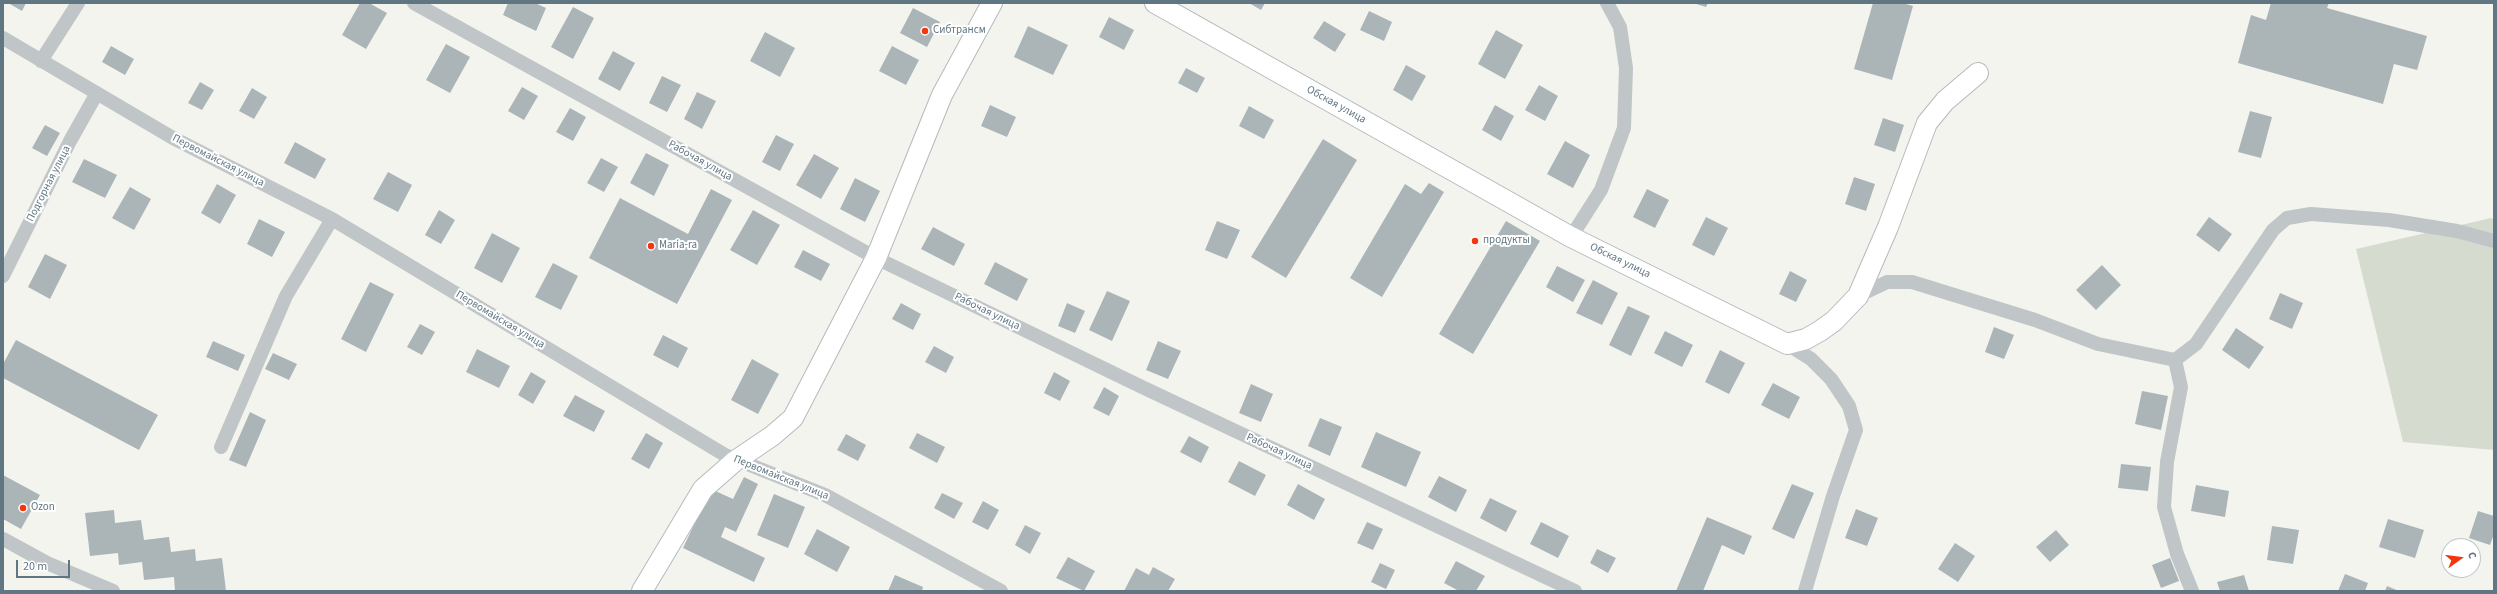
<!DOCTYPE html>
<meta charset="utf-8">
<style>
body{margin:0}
#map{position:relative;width:2497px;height:594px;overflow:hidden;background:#f4f4ef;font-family:"Source Sans 3",sans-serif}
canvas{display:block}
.frame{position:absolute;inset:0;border:4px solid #607683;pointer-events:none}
.north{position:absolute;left:2441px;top:538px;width:40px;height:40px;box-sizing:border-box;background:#fff;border:1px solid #bfc8cd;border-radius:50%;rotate:76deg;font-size:11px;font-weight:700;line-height:16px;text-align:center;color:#607683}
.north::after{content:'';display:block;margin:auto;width:14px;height:18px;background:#f33610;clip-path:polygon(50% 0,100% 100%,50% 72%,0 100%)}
.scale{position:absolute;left:16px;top:560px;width:54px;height:18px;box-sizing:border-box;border:2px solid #607683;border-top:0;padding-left:5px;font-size:12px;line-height:14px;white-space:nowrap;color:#607683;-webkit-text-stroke:3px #fff;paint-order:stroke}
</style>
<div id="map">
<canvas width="2497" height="594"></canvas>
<div class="frame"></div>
<div class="north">С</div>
<div class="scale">20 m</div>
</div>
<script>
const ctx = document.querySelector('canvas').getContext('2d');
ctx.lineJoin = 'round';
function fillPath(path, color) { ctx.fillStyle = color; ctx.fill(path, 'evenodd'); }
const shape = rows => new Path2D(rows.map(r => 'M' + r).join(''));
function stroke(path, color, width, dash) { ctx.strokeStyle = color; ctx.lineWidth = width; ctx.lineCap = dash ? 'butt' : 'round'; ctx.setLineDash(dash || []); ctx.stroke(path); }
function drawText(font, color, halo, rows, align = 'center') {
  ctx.font = font + ' "Source Sans 3",sans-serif'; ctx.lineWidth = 4; ctx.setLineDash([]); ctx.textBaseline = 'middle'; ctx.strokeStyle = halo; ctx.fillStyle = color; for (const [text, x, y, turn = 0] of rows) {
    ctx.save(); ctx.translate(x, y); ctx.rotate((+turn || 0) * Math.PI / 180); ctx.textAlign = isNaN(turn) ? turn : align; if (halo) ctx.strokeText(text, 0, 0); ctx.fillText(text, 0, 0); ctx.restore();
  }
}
const green = shape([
 [2491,218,2494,219,2494,450,2403,442,2356,249]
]);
const building = shape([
 [8,3,26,3,22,11],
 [360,3,369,3,387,13,366,49,342,35],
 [508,3,535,3,546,8,536,31,503,15],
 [1249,3,1265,3,1261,10],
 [1693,3,1708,3,1706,7],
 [1873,3,1902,3,1913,6,1892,80,1854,69],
 [2271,3,2329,3,2327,8,2427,36,2417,70,2394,64,2383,104,2238,63,2251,15,2266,20],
 [573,7,594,18,573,59,551,47],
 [913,8,940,22,927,47,900,33],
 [1369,11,1392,22,1384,41,1360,30],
 [1109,17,1134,30,1124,50,1099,37],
 [1324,21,1346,34,1335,52,1313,38],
 [1028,26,1068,45,1053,75,1014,57],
 [1496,30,1523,45,1505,79,1478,64],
 [765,32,795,48,780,77,750,61],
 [446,44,470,57,450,93,426,80],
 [111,46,134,59,125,75,102,62],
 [892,46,919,60,906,85,879,71],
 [613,51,635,63,620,91,598,79],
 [1406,65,1426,76,1412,101,1393,90],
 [1186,68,1205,78,1197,93,1178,83],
 [662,76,681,85,667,112,649,103],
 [200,82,214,90,202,110,188,103],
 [1539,85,1558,96,1545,121,1525,110],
 [522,87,538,96,524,120,508,111],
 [252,88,267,97,254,119,239,111],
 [697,92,716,101,702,129,684,119],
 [990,105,1016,117,1007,137,981,126],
 [1495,105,1514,116,1501,141,1482,130],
 [1249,106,1274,120,1264,139,1239,126],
 [570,108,586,117,573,141,556,132],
 [2250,111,2272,117,2261,158,2238,152],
 [1883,118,1904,125,1895,152,1874,145],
 [45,125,60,133,47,156,32,148],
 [776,135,794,144,780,171,762,162],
 [1323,139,1357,160,1286,278,1251,257],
 [1565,141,1590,155,1573,188,1547,174],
 [295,142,326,159,315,179,284,163],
 [646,153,669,165,654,196,630,183],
 [814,154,839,168,821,199,796,185],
 [601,158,618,167,604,192,587,183],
 [84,159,117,175,105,198,72,182],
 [388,172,412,185,398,212,373,199],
 [1854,177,1875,184,1866,211,1845,204],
 [855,178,880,191,865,222,840,209],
 [1429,183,1444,192,1382,297,1350,278,1405,184,1421,194],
 [217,184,236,195,220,224,201,213],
 [130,187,151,199,134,230,112,218],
 [711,189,732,200,677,304,589,258,620,198,688,234],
 [1647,189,1669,200,1655,228,1633,217],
 [439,210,455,220,441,244,425,235],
 [753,210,780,225,757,265,730,250],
 [1706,217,1728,228,1714,256,1692,245],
 [2209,217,2232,234,2219,252,2196,235],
 [259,219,285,232,272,257,247,244],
 [1217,221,1240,230,1227,259,1205,250],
 [1506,221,1540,241,1473,354,1439,334],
 [933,227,965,244,954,266,921,249],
 [492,233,520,248,502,283,474,268],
 [803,250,830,264,821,281,794,267],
 [45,254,67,265,50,299,28,287],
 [995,262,1028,279,1017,301,984,284],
 [553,263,578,276,561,310,535,297],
 [2102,265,2121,285,2096,310,2076,290],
 [1557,266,1585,280,1573,302,1546,287],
 [1790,271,1807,280,1796,302,1779,294],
 [1593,280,1618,293,1602,325,1576,313],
 [370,282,394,294,366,352,341,339],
 [1107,291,1130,301,1112,341,1089,330],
 [2280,293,2303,303,2292,329,2269,319],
 [901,303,921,314,913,330,892,319],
 [1067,303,1085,311,1075,333,1058,326],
 [1628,306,1650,316,1631,356,1609,345],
 [420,324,435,332,422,355,407,347],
 [1994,327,2014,335,2004,359,1985,352],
 [2236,328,2264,347,2249,369,2222,350],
 [1665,331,1693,345,1682,367,1654,353],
 [663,335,688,348,678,368,653,355],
 [16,340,158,415,139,450,3,378,3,364],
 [213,341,245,355,238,371,206,357],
 [1158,341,1181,351,1168,379,1146,370],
 [934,346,954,357,946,373,925,362],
 [477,349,510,366,499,388,466,372],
 [1720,350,1745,363,1729,394,1705,382],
 [273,353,297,364,289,380,265,369],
 [752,359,779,374,758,414,731,400],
 [531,372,546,381,533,404,518,395],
 [1054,372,1070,381,1060,401,1044,393],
 [1773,383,1800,397,1789,419,1761,405],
 [1251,384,1273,394,1261,422,1239,413],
 [1104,387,1119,396,1109,416,1093,408],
 [2142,391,2168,396,2161,430,2135,424],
 [575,395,605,411,594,432,563,416],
 [250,412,266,420,246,467,229,460],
 [1320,418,1342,427,1330,456,1308,446],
 [1376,432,1421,452,1406,487,1361,467],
 [646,433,663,443,649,469,631,459],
 [917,433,945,447,937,463,909,448],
 [846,434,866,445,858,461,837,450],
 [1189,436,1209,447,1201,463,1180,452],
 [1239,461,1266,475,1255,496,1228,482],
 [2121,464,2151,467,2148,491,2118,488],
 [3,475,40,495,21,529,3,519],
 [1439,476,1467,490,1456,512,1428,497],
 [744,477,758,484,736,532,725,527,721,537,765,558,754,582,683,548,711,489,733,499],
 [1298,484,1325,499,1314,520,1287,505],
 [1792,484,1814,493,1794,539,1772,529],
 [2196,485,2229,491,2225,517,2191,511],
 [942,493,963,503,954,519,934,508],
 [774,494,805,507,788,548,757,535],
 [1490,498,1517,511,1506,532,1480,518],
 [983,501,999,510,988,530,972,522],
 [1856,509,1878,518,1867,546,1845,538],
 [114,510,115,523,141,520,144,540,169,537,171,552,195,549,196,561,222,558,226,591,175,591,174,577,144,580,142,562,119,565,118,553,90,556,85,513],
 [2478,511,2494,516,2494,534,2490,545,2469,538],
 [1707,517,1752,536,1744,555,1722,545,1703,591,1676,591],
 [2388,519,2424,530,2415,558,2379,547],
 [1367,522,1383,529,1373,550,1357,543],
 [1541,522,1569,536,1558,558,1530,544],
 [1025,525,1041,533,1030,554,1015,545],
 [2272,526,2299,530,2293,564,2267,560],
 [817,529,850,547,837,572,804,554],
 [2056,530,2069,545,2050,562,2036,547],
 [1955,543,1975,556,1958,582,1938,569],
 [1597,549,1616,558,1608,573,1590,563],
 [1068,557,1095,571,1084,591,1056,578],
 [2170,558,2179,581,2161,588,2152,565],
 [1456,561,1485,576,1476,591,1459,591,1444,583],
 [1380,563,1395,570,1386,589,1371,582],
 [1153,567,1175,579,1168,591,1124,591,1136,568,1149,575],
 [2345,574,2368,583,2365,591,2338,591],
 [895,575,923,587,922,591,888,591],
 [2244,575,2249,591,2220,591,2217,582],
 [2387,586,2399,591,2385,591]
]);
const street = shape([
 [414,3,876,258,1142,387,1575,591],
 [3,38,173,138,332,219,725,455,825,495,1001,591],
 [41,61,78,3],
 [1571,237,1601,190,1624,128,1626,68,1620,27,1607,3],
 [3,276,70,141,97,93],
 [1858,296,1887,282,1912,282,2035,320,2098,344,2175,360,2196,344,2273,230,2287,218,2311,214,2389,220,2457,231,2494,241],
 [1787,344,1811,359,1831,379,1849,406,1856,430,1833,496,1805,591],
 [2175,360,2181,387,2167,462,2164,507,2177,554,2192,591],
 [221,447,286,296,332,219],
 [3,539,47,563,113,591]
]);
const secondary = shape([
 [1155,3,1571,237,1787,344,1806,339,1820,331,1834,321,1858,296,1888,227,1927,123,1945,101,1978,73],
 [642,591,703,489,735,461,772,436,793,418,876,258,942,95,992,3]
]);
const markers = [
 [925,31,4,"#f33610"],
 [1475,241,4,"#f33610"],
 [651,246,4,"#f33610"],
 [23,508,4,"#f33610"]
];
const poiNames = [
 ["Сибтрансм",933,31],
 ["продукты",1483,241],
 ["Maria-ra",659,246],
 ["Ozon",31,508]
];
const streetNames = [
 ["Обская улица",1336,105,29],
 ["Первомайская улица",218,161,27],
 ["Рабочая улица",700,161,29],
 ["Подгорная улица",49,184,-63],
 ["Обская улица",1620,261,26],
 ["Рабочая улица",987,312,26],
 ["Первомайская улица",500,320,31],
 ["Рабочая улица",1279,452,25],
 ["Первомайская улица",781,478,22]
];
fillPath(green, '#d5dbcf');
fillPath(building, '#abb5b8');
stroke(secondary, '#b4babe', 22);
stroke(street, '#c0c5c8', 14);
stroke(secondary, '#fff', 20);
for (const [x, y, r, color] of markers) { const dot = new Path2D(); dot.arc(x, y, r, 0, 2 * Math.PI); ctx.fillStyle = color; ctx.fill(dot); stroke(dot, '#fff', 1.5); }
drawText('11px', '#607683', '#fff', poiNames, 'left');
drawText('11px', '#607683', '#fff', streetNames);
</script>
